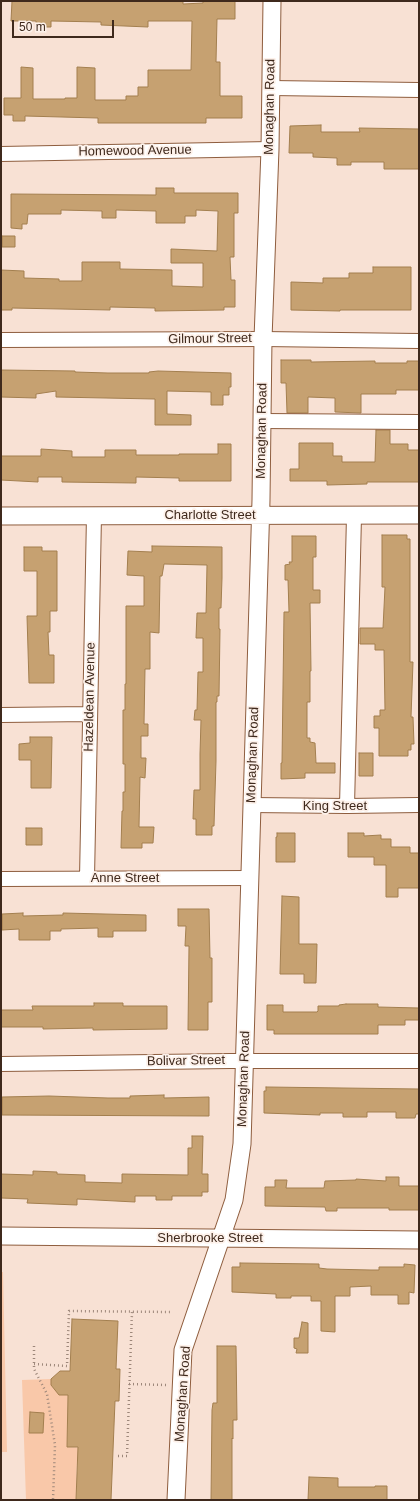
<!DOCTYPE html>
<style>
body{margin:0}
#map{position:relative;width:420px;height:1501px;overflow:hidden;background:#f8e1d4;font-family:Helvetica,sans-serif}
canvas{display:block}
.frame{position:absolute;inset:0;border:2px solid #3f291c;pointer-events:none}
.scale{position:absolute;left:12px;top:20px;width:102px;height:18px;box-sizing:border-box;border:2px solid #3f291c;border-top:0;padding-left:5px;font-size:12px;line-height:14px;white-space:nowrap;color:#3f291c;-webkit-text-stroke:3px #fdf1ea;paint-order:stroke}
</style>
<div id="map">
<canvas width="420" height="1501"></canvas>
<div class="frame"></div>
<div class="scale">50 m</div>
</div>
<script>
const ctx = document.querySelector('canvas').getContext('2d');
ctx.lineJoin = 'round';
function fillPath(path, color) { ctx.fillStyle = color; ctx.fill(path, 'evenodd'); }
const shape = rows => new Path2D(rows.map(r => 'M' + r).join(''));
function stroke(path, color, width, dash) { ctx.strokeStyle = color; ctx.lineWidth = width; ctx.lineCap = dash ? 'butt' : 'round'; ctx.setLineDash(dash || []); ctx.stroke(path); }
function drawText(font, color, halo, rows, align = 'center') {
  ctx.font = font + ' Helvetica,sans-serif'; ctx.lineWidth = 3.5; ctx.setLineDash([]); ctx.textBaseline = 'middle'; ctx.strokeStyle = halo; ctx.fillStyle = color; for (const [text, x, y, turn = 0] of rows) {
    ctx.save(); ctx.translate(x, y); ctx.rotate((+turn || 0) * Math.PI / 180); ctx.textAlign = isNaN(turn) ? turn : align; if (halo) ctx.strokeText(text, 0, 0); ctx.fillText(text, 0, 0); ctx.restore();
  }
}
const green = shape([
 [1,1265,2,1272,3,1272,7,1452,1,1452],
 [51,1379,51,1385,55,1390,58,1390,58,1394,68,1395,67,1447,89,1448,89,1460,77,1460,76,1500,26,1500,22,1380]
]);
const building = shape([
 [12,1,183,1,183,4,203,3,203,1,235,1,235,19,217,19,216,62,220,62,220,96,242,96,242,118,206,118,206,123,98,123,98,118,25,116,25,121,13,121,13,115,4,115,4,98,21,98,21,67,33,68,33,99,65,99,65,98,77,98,77,67,95,68,95,100,126,100,126,96,138,96,138,87,148,87,148,70,191,70,192,21,148,21,148,27,101,25,101,22,51,21,51,27,36,27,36,21,11,21,12,1],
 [321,125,321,132,360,132,359,128,419,129,419,169,384,169,384,162,351,162,351,165,337,165,337,158,313,157,313,153,289,153,290,126,321,125],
 [156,188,174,188,174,193,238,193,238,213,234,213,234,257,230,257,231,280,235,280,235,307,224,307,224,310,155,311,155,308,110,307,110,310,12,308,12,310,1,310,1,270,24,271,24,278,59,279,59,281,82,281,82,262,120,262,120,269,172,270,172,286,203,287,203,263,171,263,171,249,217,251,218,211,196,210,196,216,185,216,185,223,156,223,156,211,116,210,116,218,102,218,102,211,61,210,61,214,28,214,27,224,22,224,22,229,11,228,11,194,156,195,156,188],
 [2,236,15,236,15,247,2,247,2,236],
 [373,267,411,267,411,310,340,310,340,311,291,310,291,282,323,283,323,278,349,278,349,273,373,273,373,267],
 [281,360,311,360,311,362,375,361,375,363,407,363,407,361,419,361,419,390,396,390,396,394,361,394,361,413,335,412,335,398,308,397,308,413,287,413,286,383,281,383,281,360],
 [1,370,75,371,75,372,108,373,149,373,149,372,158,371,231,373,231,387,229,387,229,395,223,395,223,405,211,405,211,392,167,391,167,414,191,415,191,425,155,425,155,399,56,397,56,391,36,394,36,398,1,397,1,370],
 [376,430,390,430,390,444,408,444,408,450,419,450,419,482,367,482,367,484,327,485,327,481,290,481,290,469,299,469,299,443,333,443,333,456,342,456,342,462,375,462,376,430],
 [218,444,231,444,231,481,179,481,179,478,136,477,136,483,62,482,62,477,38,477,38,482,1,480,1,456,41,456,41,449,72,451,72,457,105,457,105,450,136,450,136,455,179,455,179,454,218,454,218,444],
 [382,535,407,535,407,539,410,539,410,662,413,662,411,717,413,717,414,744,411,744,411,750,408,750,408,756,379,756,379,728,374,728,374,716,380,716,380,710,385,710,384,650,375,650,375,644,360,644,360,628,383,628,385,587,382,587,382,535],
 [292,536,316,536,316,557,313,557,313,590,320,590,320,603,310,603,311,671,310,671,310,702,307,702,307,738,310,738,310,742,315,743,316,763,335,763,335,773,305,773,305,778,281,779,281,763,282,763,284,612,289,612,288,580,285,580,285,565,290,564,289,562,292,562,292,536],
 [152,546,222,547,222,578,221,608,219,608,219,629,220,629,219,696,217,696,217,702,216,702,216,761,214,826,212,826,212,835,196,835,196,819,193,819,194,790,200,790,200,754,201,720,194,720,195,710,197,710,198,672,203,672,203,638,196,638,197,613,206,613,207,565,164,564,162,576,160,576,159,633,150,632,150,669,145,669,144,724,148,724,148,736,141,736,141,758,146,758,145,778,140,777,139,827,154,827,153,843,142,843,142,848,121,848,122,811,123,811,123,792,125,792,125,764,123,764,123,710,125,710,125,684,126,684,126,606,144,606,144,576,127,575,128,551,152,552,152,546],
 [24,547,42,547,42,551,57,551,57,611,50,611,50,632,48,632,49,655,54,655,54,683,29,683,27,616,37,616,37,571,24,571,24,547],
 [30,737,52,737,51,788,31,788,31,760,19,760,19,744,30,743,30,737],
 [359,753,373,753,373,776,359,776,359,753],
 [26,828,42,828,42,845,26,845,26,828],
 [277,833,295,833,295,862,276,862,276,837,277,837,277,833],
 [348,833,364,833,364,836,381,835,381,839,391,839,391,847,410,847,410,853,419,853,419,888,398,888,398,897,386,897,386,865,374,865,374,857,348,857,348,833],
 [282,896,299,897,299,944,317,944,316,983,304,983,304,974,280,974,282,896],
 [178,909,209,909,210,958,212,958,212,1002,208,1002,208,1030,188,1030,189,946,185,946,186,926,178,926,178,909],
 [23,913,23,916,63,915,63,913,146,915,146,931,113,931,113,937,98,937,98,928,61,929,61,931,50,931,50,940,19,940,19,929,2,930,2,914,23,913],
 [94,1003,123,1003,123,1006,167,1006,167,1029,93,1030,93,1028,43,1029,43,1027,1,1027,1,1010,33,1010,32,1006,94,1006,94,1003],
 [346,1004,378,1004,378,1007,419,1008,419,1020,405,1020,405,1025,378,1025,378,1034,274,1034,274,1030,267,1030,267,1005,283,1005,283,1012,317,1012,318,1011,318,1006,339,1006,339,1005,346,1004],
 [266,1087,419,1089,419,1114,416,1114,415,1118,396,1118,396,1112,367,1112,367,1117,343,1117,343,1113,320,1113,320,1115,264,1113,264,1091,266,1091,266,1087],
 [164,1095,164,1098,209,1097,209,1116,2,1115,2,1097,49,1096,108,1098,130,1098,130,1096,164,1095],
 [192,1136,203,1136,202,1174,208,1174,208,1192,202,1192,202,1196,172,1196,172,1200,156,1200,156,1196,135,1196,135,1202,77,1199,77,1205,27,1203,28,1199,1,1198,1,1174,33,1175,33,1171,57,1172,57,1174,85,1175,85,1182,122,1183,122,1174,188,1175,188,1148,192,1148,192,1136],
 [386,1177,399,1177,399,1186,419,1186,419,1210,389,1210,389,1208,337,1208,337,1211,326,1211,325,1207,265,1206,265,1187,275,1187,275,1180,287,1180,286,1188,324,1188,325,1181,356,1180,356,1179,386,1181,386,1177],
 [240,1263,319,1264,319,1268,327,1269,371,1270,379,1270,379,1267,404,1267,404,1264,415,1265,414,1293,409,1292,409,1304,398,1304,398,1295,371,1295,371,1286,350,1287,350,1296,335,1296,335,1332,321,1331,321,1301,311,1301,311,1296,291,1296,291,1298,276,1298,276,1294,232,1292,232,1267,240,1267,240,1263],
 [72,1319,118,1321,116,1369,120,1369,119,1401,115,1401,111,1500,76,1500,78,1447,67,1447,68,1395,59,1395,51,1385,51,1379,60,1371,70,1371,72,1319],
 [302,1322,308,1323,308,1353,296,1353,297,1349,294,1348,294,1338,299,1338,302,1322],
 [217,1346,236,1346,237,1420,233,1420,233,1439,232,1438,232,1500,211,1500,212,1410,213,1403,217,1403,217,1346],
 [30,1412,44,1413,43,1433,29,1433,30,1412],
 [309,1477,338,1478,338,1487,375,1487,375,1486,387,1486,387,1500,308,1500,309,1477]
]);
const path = shape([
 [34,1346,34,1369,47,1394,55,1445,53,1500],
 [34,1364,67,1366,69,1311,170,1312],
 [129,1384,166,1385],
 [118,1456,127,1456,132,1312]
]);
const minor = shape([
 [271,88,419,90],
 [1,154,270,149],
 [1,340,263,339,419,341],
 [262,421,419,422],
 [1,715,90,714],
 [251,805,347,806,419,805],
 [347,806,354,516],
 [87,878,94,515],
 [1,879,250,878],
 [1,1064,230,1061,419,1061]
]);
const major = shape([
 [1,516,419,515],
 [1,1236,419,1240],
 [176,1500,183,1350,234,1200,242,1144,261,500,263,339,270,149,272,1]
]);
const streetNames = [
 ["Monaghan Road",270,107,-89],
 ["Homewood Avenue",135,151,-1],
 ["Gilmour Street",210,339,-1],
 ["Monaghan Road",262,431,-89],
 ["Charlotte Street",210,515],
 ["Hazeldean Avenue",90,697,-89],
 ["Monaghan Road",253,755,-88],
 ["King Street",335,806],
 ["Anne Street",125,878],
 ["Bolivar Street",186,1061,-1],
 ["Monaghan Road",244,1079,-88],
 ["Sherbrooke Street",210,1238],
 ["Monaghan Road",183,1394,-86]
];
fillPath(green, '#f9c8a9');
fillPath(building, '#c6a171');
stroke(building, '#a37f4f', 1);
stroke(minor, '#8e5d3e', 16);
stroke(major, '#8e5d3e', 19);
stroke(path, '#9d877a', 2.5, [1, 3]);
stroke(minor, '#fff', 14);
stroke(major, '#fff', 17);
drawText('13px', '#3f291c', '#fdf1ea', streetNames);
</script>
